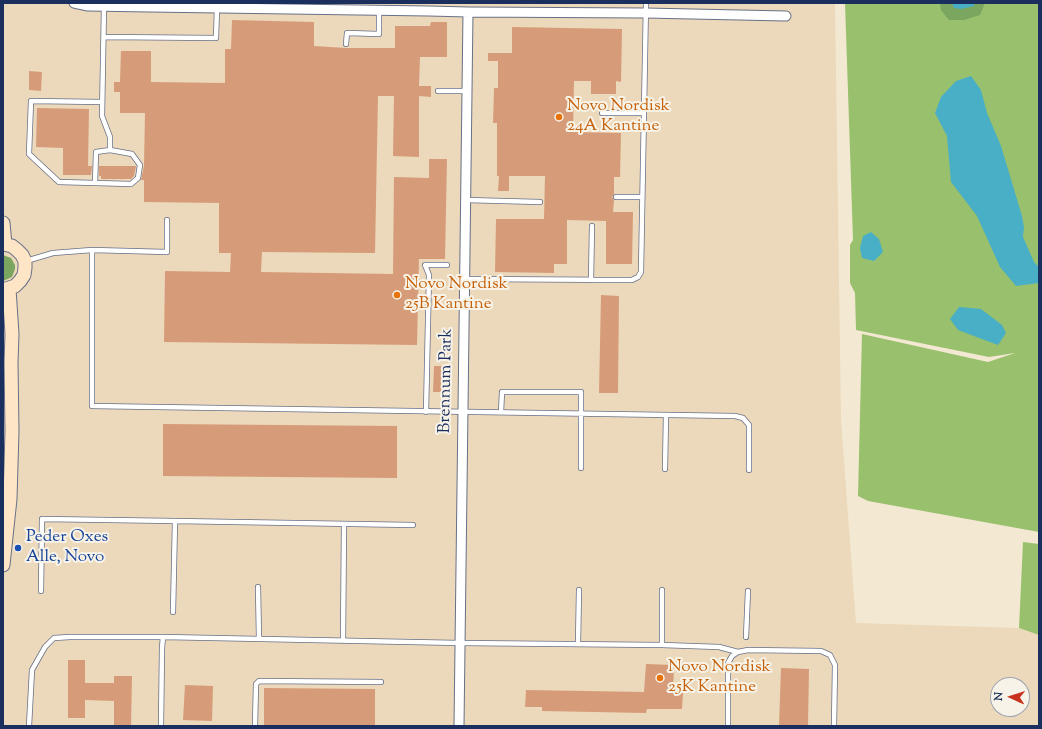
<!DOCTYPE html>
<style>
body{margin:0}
#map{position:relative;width:1042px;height:729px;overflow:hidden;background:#f3e9d3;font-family:"Sorts Mill Goudy",serif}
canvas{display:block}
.frame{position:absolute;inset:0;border:4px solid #1b2f5e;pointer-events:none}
.north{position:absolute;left:990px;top:677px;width:40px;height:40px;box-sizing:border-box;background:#f7f3e8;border:1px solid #9fa5b1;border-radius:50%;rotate:273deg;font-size:11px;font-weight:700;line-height:16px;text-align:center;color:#1b2f5e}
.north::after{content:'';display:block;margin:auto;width:14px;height:18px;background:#c8321e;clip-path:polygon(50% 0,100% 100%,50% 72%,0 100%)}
</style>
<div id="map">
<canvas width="1042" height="729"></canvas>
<div class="frame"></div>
<div class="north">N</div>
</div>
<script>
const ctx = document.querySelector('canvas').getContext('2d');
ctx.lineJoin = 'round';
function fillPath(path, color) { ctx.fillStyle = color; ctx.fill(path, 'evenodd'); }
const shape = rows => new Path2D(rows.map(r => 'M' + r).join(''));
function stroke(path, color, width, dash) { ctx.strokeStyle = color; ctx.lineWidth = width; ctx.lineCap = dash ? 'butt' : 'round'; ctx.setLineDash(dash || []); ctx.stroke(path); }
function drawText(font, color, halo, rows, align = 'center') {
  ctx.font = font + ' "Sorts Mill Goudy",serif'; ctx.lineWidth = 4; ctx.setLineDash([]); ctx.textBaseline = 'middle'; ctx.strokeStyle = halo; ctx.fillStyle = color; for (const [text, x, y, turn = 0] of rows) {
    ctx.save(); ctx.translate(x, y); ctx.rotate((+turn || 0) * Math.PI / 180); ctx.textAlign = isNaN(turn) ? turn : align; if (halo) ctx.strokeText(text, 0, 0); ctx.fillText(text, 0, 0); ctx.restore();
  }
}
const built = shape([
 [3,3,835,3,841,420,856,623,1019,628,1039,635,1039,726,3,726],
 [998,685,1022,685,1022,709,998,709]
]);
const green = shape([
 [845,3,1039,3,1039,532,868,501,858,496,862,334,988,362,1015,353,989,357,856,330,855,293,850,283,850,245,853,240],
 [1023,542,1039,544,1039,635,1019,628]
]);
const forest = shape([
 [940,3,985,3,980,15,964,20,949,20,941,10],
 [3,255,11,258,15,265,15,269,12,277,3,281]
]);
const water = shape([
 [952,3,974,3,974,6,961,9,954,8],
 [971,76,981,90,987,113,1001,146,1022,216,1024,227,1023,237,1034,262,1039,267,1039,283,1016,286,1000,267,977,216,951,182,947,136,935,113,941,97,956,81],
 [871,232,879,239,883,252,874,261,862,258,860,248,863,236],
 [959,307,981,309,1002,325,1006,333,998,345,958,330,950,319]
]);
const building = shape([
 [232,20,314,22,314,46,346,48,395,48,395,26,430,26,431,22,447,22,447,57,420,57,419,86,431,86,431,97,419,96,419,157,393,156,394,96,378,96,375,253,262,252,261,272,393,274,394,177,429,178,429,159,447,159,445,259,419,259,417,345,164,342,165,271,230,272,231,253,219,253,219,203,144,202,144,180,141,180,144,166,145,113,120,113,120,92,114,92,114,82,120,82,121,51,151,51,151,82,225,83,225,49,231,49],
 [512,27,622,29,621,82,616,81,616,94,591,94,591,81,574,81,573,132,621,133,620,177,614,177,614,194,612,197,614,200,613,212,633,212,632,264,606,264,606,221,567,220,567,264,554,264,554,273,495,272,496,219,544,219,545,176,509,176,509,191,498,191,499,176,497,176,497,123,493,123,494,88,498,88,498,61,488,61,488,53,512,53],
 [29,71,42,72,41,91,29,90],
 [37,108,89,109,88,166,92,166,91,175,63,175,63,148,36,147],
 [99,166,136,166,134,176,131,179,101,179,101,176,99,176],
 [601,295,619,296,618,393,599,393],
 [434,366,442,366,442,392,433,392],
 [163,424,397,426,397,478,163,476],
 [68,660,85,660,85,683,114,683,114,676,132,676,131,726,114,726,114,701,85,700,85,718,68,718],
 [646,664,674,665,673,692,683,693,682,709,647,709,646,713,542,711,542,707,525,707,526,690,644,692],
 [781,668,809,669,808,726,779,726],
 [185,685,213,686,212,721,183,720],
 [264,688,375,689,375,726,264,726]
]);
const lane = shape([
 [104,37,216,38,217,8],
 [346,44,347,33,379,34,379,10],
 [438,91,467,91],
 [102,102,31,101,29,154,59,182,131,184,138,178,140,165,132,154,110,150],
 [602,113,644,113],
 [95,183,96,152,110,150,110,137,102,116,104,6],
 [616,197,642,197],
 [466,200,540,202],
 [92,250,167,252,167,220],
 [26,261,53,253,92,250,92,406,735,416,743,418,749,425,749,470],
 [465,279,632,280,638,277,641,272,646,3],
 [591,280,592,226],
 [426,412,429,275,425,265,447,265],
 [501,412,502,392,581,392,581,468],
 [665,469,666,415],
 [175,521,413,525],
 [258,587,259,639],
 [41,591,42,519,175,521,173,612],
 [746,637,748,591],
 [343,641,344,524],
 [578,644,579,590],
 [662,645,662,590],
 [29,726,32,670,45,647,54,638,70,637,163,637],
 [161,726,162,648,163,637,460,643,662,645,719,647,738,652],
 [255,726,256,684,259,681,381,682],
 [728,726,728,663,732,656,738,652,748,650,821,651,830,655,835,665,834,726]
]);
const street = shape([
 [74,3,88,6,150,7,429,11,468,12,645,13,786,16],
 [459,726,468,12]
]);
const secondary = shape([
 [3,223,5,244],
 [3,244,12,246,17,250,22,255,25,261,25,268,24,275,20,281,15,286,3,290],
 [3,565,10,499,12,431,11,362,12,334,9,289]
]);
const markers = [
 [559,117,4,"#e8710a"],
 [397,295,4,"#e8710a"],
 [18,548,4,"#1a4fb4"],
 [660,678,4,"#e8710a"]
];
const foodNames = [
 ["Novo Nordisk",567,107],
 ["24A Kantine",567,127],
 ["Novo Nordisk",405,285],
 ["25B Kantine",405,305],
 ["Novo Nordisk",668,668],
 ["25K Kantine",668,688]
];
const streetNames = [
 ["Brennum Park",447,381,-89]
];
const transitNames = [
 ["Peder Oxes",26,538],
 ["Alle, Novo",26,558]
];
fillPath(built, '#ecd8ba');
fillPath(green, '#99c06c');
fillPath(forest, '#7aa660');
fillPath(water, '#48afc7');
fillPath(building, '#d69c79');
stroke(lane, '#677087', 6);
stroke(street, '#677087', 11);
stroke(secondary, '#677087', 15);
stroke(lane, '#fff', 4.5);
stroke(street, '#fff', 9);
stroke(secondary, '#fde5c5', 13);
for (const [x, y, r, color] of markers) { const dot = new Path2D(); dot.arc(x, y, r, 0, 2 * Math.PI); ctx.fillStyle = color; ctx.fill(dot); stroke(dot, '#f7f3e8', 1.5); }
drawText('17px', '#c56008', '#f7f3e8', foodNames, 'left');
drawText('17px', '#1b2f5e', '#f7f3e8', streetNames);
drawText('17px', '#164399', '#f7f3e8', transitNames, 'left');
</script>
